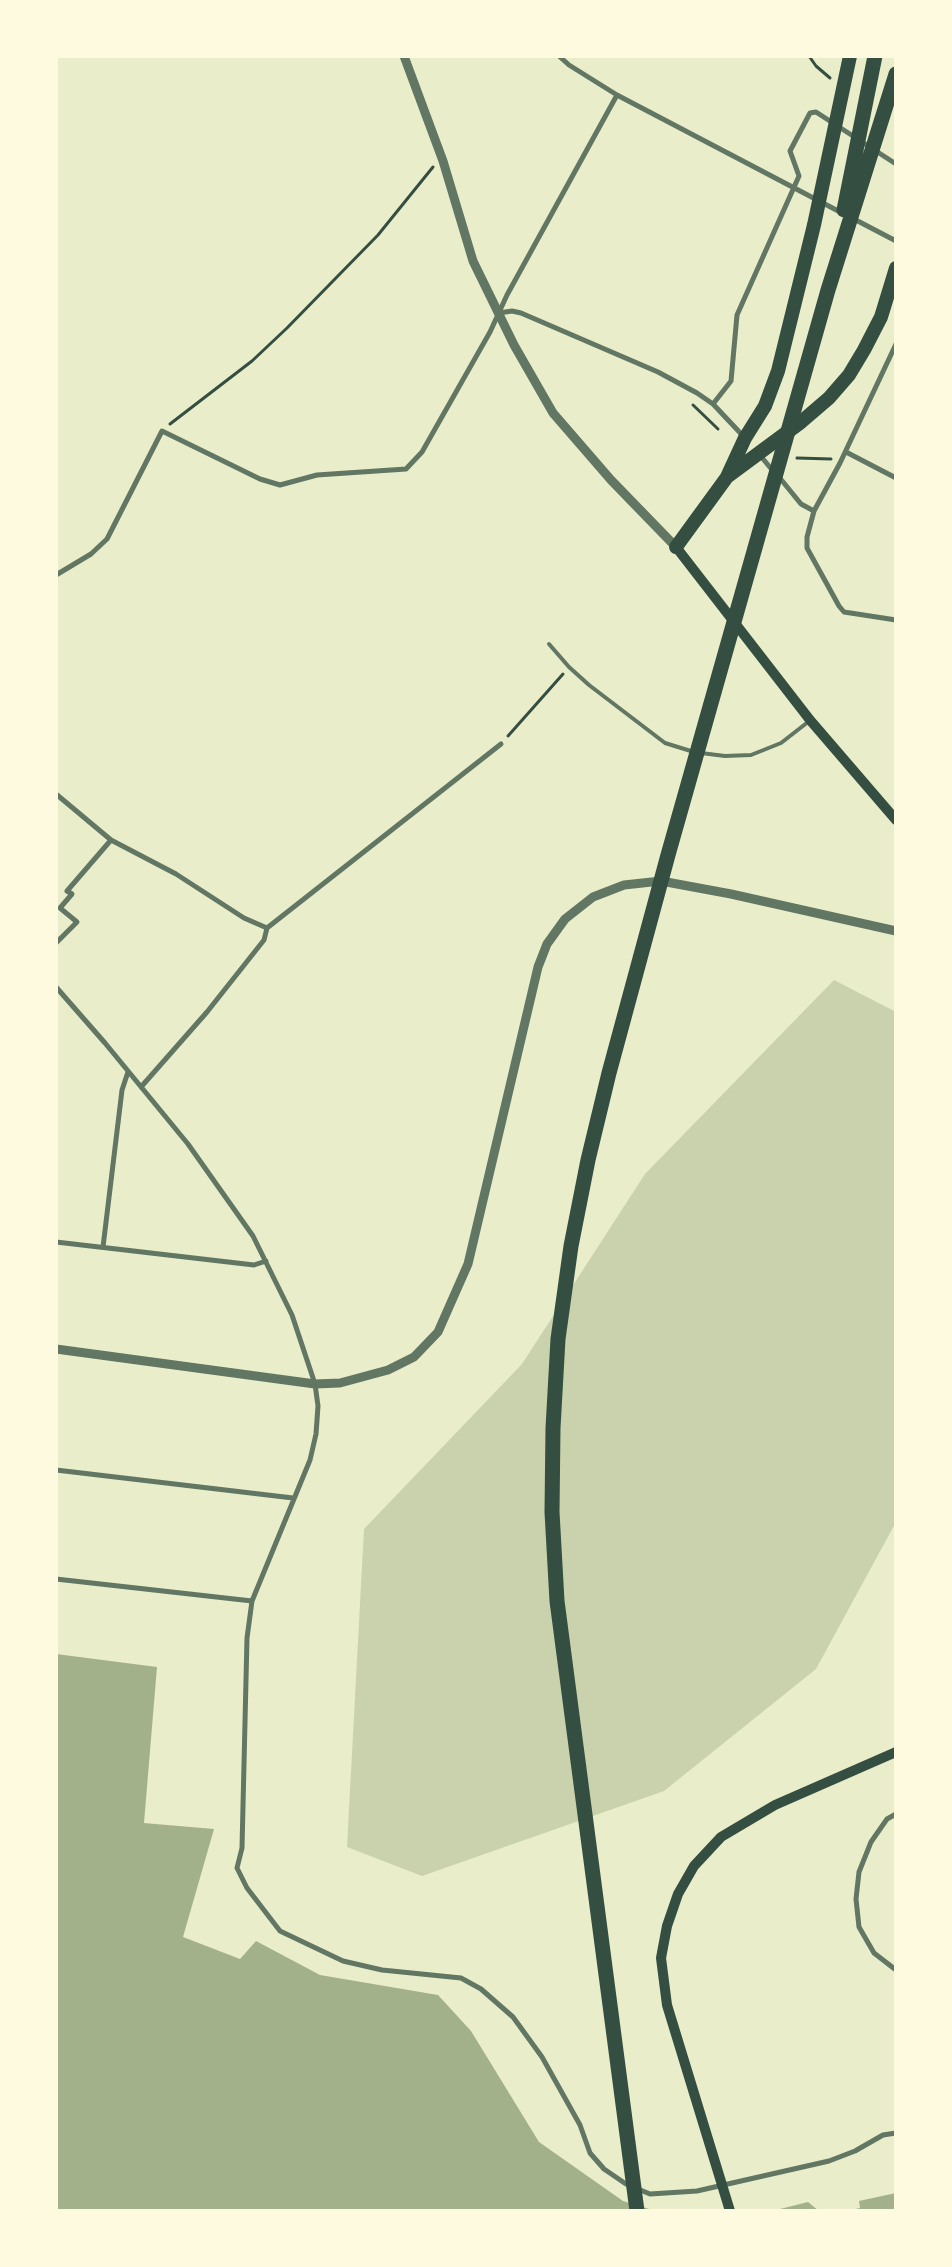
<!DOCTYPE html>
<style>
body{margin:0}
#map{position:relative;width:952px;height:2267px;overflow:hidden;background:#e9edc9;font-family:Inter,sans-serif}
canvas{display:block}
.frame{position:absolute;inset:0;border:58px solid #fefae0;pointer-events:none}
</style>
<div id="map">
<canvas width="952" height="2267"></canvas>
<div class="frame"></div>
</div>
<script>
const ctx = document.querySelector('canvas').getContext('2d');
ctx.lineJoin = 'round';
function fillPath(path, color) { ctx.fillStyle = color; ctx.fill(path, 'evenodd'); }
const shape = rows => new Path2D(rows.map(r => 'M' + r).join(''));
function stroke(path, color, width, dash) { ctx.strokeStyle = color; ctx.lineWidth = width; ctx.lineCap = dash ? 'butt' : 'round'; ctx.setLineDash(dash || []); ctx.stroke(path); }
const green = shape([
 [834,980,896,1012,896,1522,816,1669,664,1791,422,1876,347,1847,364,1529,522,1364,645,1174]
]);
const water = shape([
 [56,1654,157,1667,144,1823,214,1829,183,1937,240,1959,256,1941,320,1975,438,1995,471,2031,539,2142,623,2201,656,2211,56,2211],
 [896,2193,896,2211,846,2211,860,2208,859,2201],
 [808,2202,819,2211,772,2211]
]);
const path = shape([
 [809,56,816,66,830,78],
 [693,405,718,429],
 [170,424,252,361,287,328,378,235,433,167],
 [797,458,831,459],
 [508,736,563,674]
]);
const service = shape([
 [549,644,569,667,589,685,665,743,694,752],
 [701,753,725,756,751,755,781,743,808,722]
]);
const minor = shape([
 [559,56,569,65,617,95,842,213],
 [852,218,896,241],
 [499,313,512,311,521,313,658,372,697,393,713,404],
 [896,344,840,463,814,511,807,537,807,548,839,606,844,612,896,620],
 [745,438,713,404,731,381,737,315,799,176,790,151,810,113,816,112,896,164],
 [846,452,896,478],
 [759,454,773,471],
 [779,477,801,504,814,511],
 [56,575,91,554,107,539,162,431,260,479,280,485,317,475,406,469,422,452,490,332,507,295,617,95],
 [56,794,111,840,176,874,244,918,267,928],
 [56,943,77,922,60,908,72,894,67,891,111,840],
 [56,987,105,1043,188,1144,253,1236,292,1315,315,1384,318,1406,316,1434,310,1460,252,1601,247,1638,242,1848,237,1868,247,1888,280,1931,343,1961,382,1970,461,1978,481,1989,513,2017,542,2057,580,2125,590,2153,604,2169,626,2184,650,2194,697,2191,829,2161,855,2151,883,2135,896,2133],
 [141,1087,207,1012,264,940,267,928,501,744],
 [56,1242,254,1265,266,1261],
 [103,1247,122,1090,128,1072],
 [56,1470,293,1498],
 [56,1579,252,1601],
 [896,1814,887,1819,871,1842,859,1872,856,1899,859,1927,874,1953,896,1970]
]);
const tertiary = shape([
 [404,56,443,161,473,261,514,345,553,413,611,480,676,547],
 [56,1349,315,1384,340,1383,388,1370,414,1357,438,1332,468,1264,538,967,547,944,565,919,593,897,624,885,661,881,731,894,896,931]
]);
const secondary = shape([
 [676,547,810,720,896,820],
 [730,2211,667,2005,661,1958,667,1926,678,1894,694,1866,721,1837,775,1805,896,1752]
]);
const trunk = shape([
 [728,476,801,422,829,398,849,375,864,350,881,317,896,268],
 [676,547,727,477,745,438,765,406,778,371,814,225,850,56]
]);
const motorway = shape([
 [844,210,875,56],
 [637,2211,557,1601,552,1512,553,1428,558,1339,571,1246,588,1160,609,1073,668,855,828,290,896,74]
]);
fillPath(green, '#cad2ad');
fillPath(water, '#a3b18a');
stroke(path, '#344e41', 3);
stroke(service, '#617663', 4);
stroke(minor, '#617663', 5);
stroke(tertiary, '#617663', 9);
stroke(secondary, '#344e41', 10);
stroke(trunk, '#344e41', 14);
stroke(motorway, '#344e41', 15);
</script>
